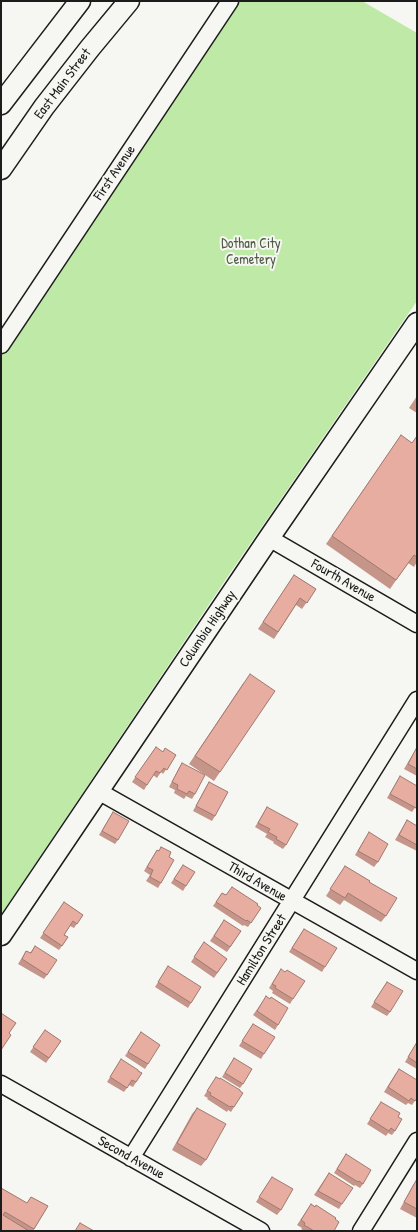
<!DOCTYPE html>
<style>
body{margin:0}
#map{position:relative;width:418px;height:1232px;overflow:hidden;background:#f6f6f2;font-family:"Patrick Hand",sans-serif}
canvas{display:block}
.frame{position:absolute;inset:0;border:2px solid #1c1c1c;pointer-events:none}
</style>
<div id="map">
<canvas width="418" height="1232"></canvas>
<div class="frame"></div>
</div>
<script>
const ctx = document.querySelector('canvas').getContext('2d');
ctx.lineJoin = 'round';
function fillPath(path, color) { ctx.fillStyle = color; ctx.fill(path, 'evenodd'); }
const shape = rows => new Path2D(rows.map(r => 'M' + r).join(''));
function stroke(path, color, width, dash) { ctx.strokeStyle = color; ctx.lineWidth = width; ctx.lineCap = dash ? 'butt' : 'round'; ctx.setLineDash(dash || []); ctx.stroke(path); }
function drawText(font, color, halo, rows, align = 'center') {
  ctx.font = font + ' "Patrick Hand",sans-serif'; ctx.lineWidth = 4; ctx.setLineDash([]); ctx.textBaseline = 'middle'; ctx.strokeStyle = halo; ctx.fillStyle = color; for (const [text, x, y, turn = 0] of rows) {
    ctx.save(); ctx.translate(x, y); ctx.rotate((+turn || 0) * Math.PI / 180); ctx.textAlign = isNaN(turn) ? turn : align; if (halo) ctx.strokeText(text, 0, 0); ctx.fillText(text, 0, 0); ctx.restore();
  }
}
const green = shape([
 [220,1,362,1,417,33,417,301,228,576,1,915,1,330]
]);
const minor = shape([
 [1,345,230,1],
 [269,538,417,624],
 [98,791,417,971],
 [1,1084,261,1231],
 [131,1158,417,700],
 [361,1231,417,1141]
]);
const major = shape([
 [1,104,80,1],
 [1,169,44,107,90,48,129,1],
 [1,935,269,538,417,323]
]);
const wall = shape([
 [417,396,417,413,409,408],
 [401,435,412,443,417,436,417,562,414,567,408,563,390,589,326,544],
 [294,575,316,589,302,609,296,605,274,639,258,629],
 [244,682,220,772,214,781,189,764],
 [156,747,163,752,176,755,163,774,161,772,157,778,153,775,144,790,132,782],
 [417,747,417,776,404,769,414,752],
 [182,763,195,794,192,799,186,796,184,799,174,793,175,790,169,787,179,768],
 [400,776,417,805,412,812,387,798],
 [209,782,215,816,212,821,193,811,206,787],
 [267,807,286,845,283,849,273,843,274,842,265,837,267,834,255,827],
 [113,812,118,840,115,844,99,835],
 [407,820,417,826,417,851,395,840],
 [369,832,378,862,374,867,355,855],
 [161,847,169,857,161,883,158,888,146,881,150,875,144,871,157,850,159,851],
 [183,865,186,886,183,891,171,883],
 [345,866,369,882,386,916,381,922,344,900,340,905,326,896],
 [222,893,226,895,257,905,261,908,248,927,244,925,243,926,213,906],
 [64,902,83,915,74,928,70,926,64,935,68,937,59,950,40,938],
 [224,920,241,931,227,952,210,941],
 [304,929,325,967,322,972,289,952],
 [204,942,227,959,214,978,191,962],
 [35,946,47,975,44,979,18,964,26,951,30,953],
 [168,966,191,1003,188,1008,155,987],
 [281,969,293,999,290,1004,272,993,273,991,269,988],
 [387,982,390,1012,387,1016,371,1007],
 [263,1001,278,1025,275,1030,253,1015],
 [253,1024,264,1054,261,1059,239,1046],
 [45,1030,61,1041,46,1063,30,1052],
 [141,1032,148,1064,145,1069,125,1056],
 [417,1042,417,1069,405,1062],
 [234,1058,243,1084,240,1088,222,1077],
 [118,1064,138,1071,142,1073,133,1087,129,1085,124,1092,107,1082],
 [396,1073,417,1098,412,1105,408,1103,406,1105,384,1092],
 [216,1077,234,1107,231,1112,228,1110,227,1112,207,1099,208,1098,204,1096],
 [381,1102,398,1117,395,1131,392,1135,388,1133,386,1136,367,1124],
 [197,1108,206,1160,201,1166,172,1150,192,1114],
 [346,1154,363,1184,360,1188,355,1185,354,1186,334,1173],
 [329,1173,342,1204,339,1209,314,1195],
 [272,1177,281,1210,277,1215,256,1202],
 [417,1179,417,1218,400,1209,413,1185],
 [1,1188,27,1203,31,1197,48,1206,33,1231,1,1231],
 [311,1204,335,1219,334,1231,304,1231,301,1229,302,1228,297,1225]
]);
const building = shape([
 [401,435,412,443,417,436,417,557,414,555,396,580,332,536,401,435],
 [294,575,316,589,307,603,300,598,278,632,263,622,294,575],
 [250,674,275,691,220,772,195,756,250,674],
 [156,747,163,752,165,748,176,755,167,770,164,768,160,773,156,771,147,785,135,777,156,747],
 [417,747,417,769,408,764,417,747],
 [182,763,205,775,195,794,189,791,187,794,177,789,178,785,172,782,182,763],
 [400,776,417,786,417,805,416,808,390,794,400,776],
 [209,782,228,792,215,816,196,806,209,782],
 [267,807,298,824,286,845,276,839,277,837,268,832,270,829,258,823,267,807],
 [113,812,129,821,118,840,102,831,113,812],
 [407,820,417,826,417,845,399,835,407,820],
 [369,832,388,844,378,862,358,851,369,832],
 [161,847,171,852,169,857,174,860,161,883,150,877,153,870,147,867,157,850,159,851,161,847],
 [183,865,195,872,186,886,174,879,183,865],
 [345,866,370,881,369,882,397,898,386,916,348,893,345,898,330,889,345,866],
 [232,887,258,904,257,905,261,908,251,923,247,920,246,921,216,902,222,893,226,895,232,887],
 [64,902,83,915,77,924,73,921,64,935,68,937,62,946,43,933,64,902],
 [224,920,241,931,230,947,214,936,224,920],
 [304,929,337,948,325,967,292,948,304,929],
 [204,942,227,959,217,973,194,957,204,942],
 [35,946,57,960,47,975,22,959,26,951,31,953,35,946],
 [168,966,201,987,191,1003,158,982,168,966],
 [281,969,285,972,287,970,305,981,293,999,275,988,276,986,272,984,281,969],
 [387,982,403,991,390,1012,374,1002,387,982],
 [266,996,270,999,271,997,288,1008,278,1025,257,1011,266,996],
 [1,1013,16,1023,9,1033,11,1035,1,1050,1,1013],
 [253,1024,275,1037,264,1054,242,1041,253,1024],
 [45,1030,61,1041,49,1058,33,1047,45,1030],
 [141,1032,160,1045,148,1064,128,1052,141,1032],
 [417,1042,417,1063,408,1057,417,1042],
 [234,1058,252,1069,243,1084,225,1073,234,1058],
 [121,1059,138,1070,138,1071,142,1073,136,1082,132,1080,127,1088,110,1077,121,1059],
 [399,1069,417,1080,417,1098,415,1101,411,1098,409,1101,388,1087,399,1069],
 [216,1077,220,1079,220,1078,240,1090,240,1091,243,1093,234,1107,231,1106,230,1107,210,1095,211,1093,207,1091,216,1077],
 [381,1102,400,1113,398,1117,402,1119,395,1131,391,1128,389,1131,370,1119,381,1102],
 [197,1108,226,1124,206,1160,177,1143,197,1108],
 [346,1154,371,1170,363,1184,359,1181,358,1182,337,1169,346,1154],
 [329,1173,353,1188,342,1204,318,1191,329,1173],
 [272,1177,293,1189,281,1210,259,1197,272,1177],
 [417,1179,417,1209,404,1202,417,1179],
 [1,1188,27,1203,31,1197,48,1206,34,1229,5,1212,3,1215,29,1231,1,1231,1,1188],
 [311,1204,315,1207,316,1205,336,1218,335,1219,339,1222,334,1231,314,1231,304,1225,305,1223,301,1220,311,1204],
 [80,1223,94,1231,75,1231,80,1223]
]);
const streetNames = [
 ["East Main Street",63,84,-53],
 ["First Avenue",115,173,-56],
 ["Fourth Avenue",343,581,30],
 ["Columbia Highway",208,629,-56],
 ["Third Avenue",257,882,30],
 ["Hamilton Street",262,950,-58],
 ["Second Avenue",131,1158,29]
];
const parkNames = [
 ["Dothan City",251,244],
 ["Cemetery",251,260]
];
fillPath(green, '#bee9a6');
stroke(minor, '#1c1c1c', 19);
stroke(major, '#1c1c1c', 23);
stroke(minor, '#f6f6f2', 16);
stroke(major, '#f6f6f2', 20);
fillPath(wall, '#c6958a');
fillPath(building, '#e6ada0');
stroke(building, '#a17970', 1);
drawText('14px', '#1c1c1c', '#f6f6f2', streetNames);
drawText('14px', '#4d5a45', '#f6f6f2', parkNames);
</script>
